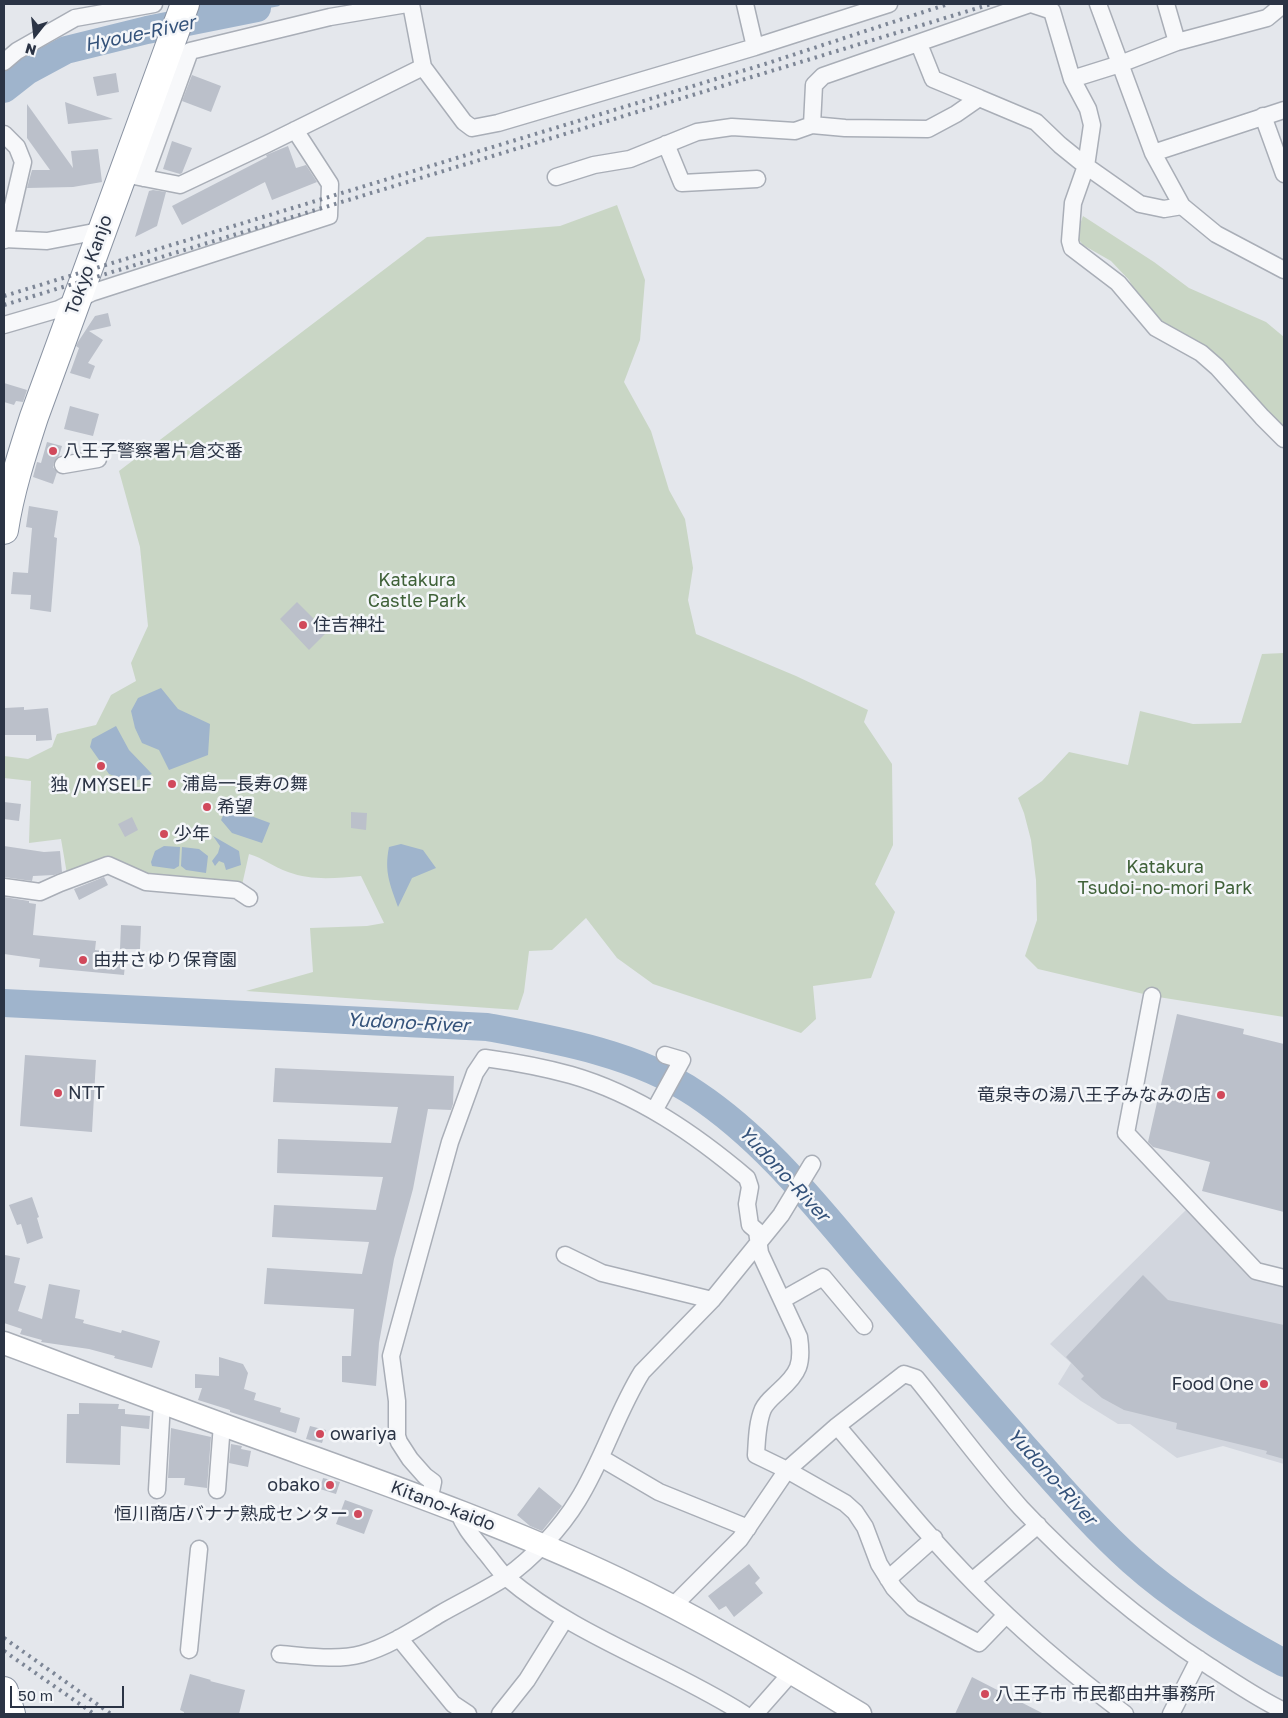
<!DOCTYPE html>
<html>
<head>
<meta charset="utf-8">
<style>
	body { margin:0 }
	#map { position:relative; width:1288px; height:1718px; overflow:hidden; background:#e4e7ec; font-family:"Golos Text",sans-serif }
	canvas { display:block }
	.frame { position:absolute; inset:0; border:5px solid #2b3445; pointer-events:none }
	.north { position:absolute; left:10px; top:10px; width:50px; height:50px; -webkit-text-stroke:4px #f4f6f9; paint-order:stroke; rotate:196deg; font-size:14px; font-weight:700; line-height:20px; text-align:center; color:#2b3445 }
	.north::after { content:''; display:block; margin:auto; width:18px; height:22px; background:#2b3445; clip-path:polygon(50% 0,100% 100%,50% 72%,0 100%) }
	.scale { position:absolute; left:10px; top:1686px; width:114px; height:22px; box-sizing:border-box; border:2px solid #2b3445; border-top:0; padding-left:6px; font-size:15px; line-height:18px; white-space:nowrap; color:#2b3445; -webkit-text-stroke:4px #f4f6f9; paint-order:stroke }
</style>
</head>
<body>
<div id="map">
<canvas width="1288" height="1718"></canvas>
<div class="frame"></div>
<div class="north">N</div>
<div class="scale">50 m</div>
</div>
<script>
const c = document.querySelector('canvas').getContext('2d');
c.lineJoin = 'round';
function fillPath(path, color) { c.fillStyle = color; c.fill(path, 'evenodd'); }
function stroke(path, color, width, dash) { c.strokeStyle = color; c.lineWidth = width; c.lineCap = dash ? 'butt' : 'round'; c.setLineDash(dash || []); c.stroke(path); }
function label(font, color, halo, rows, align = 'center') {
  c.font = font + ' "Golos Text","Noto Sans JP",sans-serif'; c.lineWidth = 5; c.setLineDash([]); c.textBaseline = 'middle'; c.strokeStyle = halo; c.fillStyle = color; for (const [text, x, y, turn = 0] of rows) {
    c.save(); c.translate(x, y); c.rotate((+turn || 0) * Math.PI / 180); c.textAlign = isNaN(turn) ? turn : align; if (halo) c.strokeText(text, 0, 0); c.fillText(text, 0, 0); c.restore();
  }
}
const built = new Path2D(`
	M1189,1207L1254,1275L1284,1282V1464L1223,1446L1177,1458L1130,1424H1118L1081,1401L1058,1384L1071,1363L1050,1344Z`);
const green = new Path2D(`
	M617,205L645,280L640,340L624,382L651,431L669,490L685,519L693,568L688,600L696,634L796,676L868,710L864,722L892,764L893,845L875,884L895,912L871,978L813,986L816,1019L801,1033L653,984L617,958L586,918L552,950L529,951L524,992L518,1010L246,991L313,972L310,928L367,926L384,923L361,876C336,878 312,881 288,872C274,867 263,858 249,854L242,885L145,877L113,861L67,874L61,839L29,843L31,781L4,778V756L28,759L52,747L57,734L96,725L111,695L136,681L131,663L148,626L140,547L119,471L427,237L560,226Z
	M1083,216L1154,262L1189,288L1266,322L1284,337V430L1202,345L1160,321L1140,300L1129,280L1111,261L1083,245L1076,236Z
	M1284,653V1017L1152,996L1038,969L1025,956L1037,920L1036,880L1031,840L1024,813L1018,798L1042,781L1069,752L1128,765L1140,711L1193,724L1241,723L1262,654Z`);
const water = new Path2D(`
	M161,688L178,709L210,724L208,755L169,770L159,750L142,743L135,728L131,711L138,698Z
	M116,726L129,750L152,774L131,783L109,774L90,747L92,739Z
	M227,807L270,823L262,843L232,833L221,820Z
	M213,836L239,851L241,865L226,870L224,863L219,861L215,866L212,861L218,853L220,846Z
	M401,844L423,850L436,868L412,878L398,907C390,884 384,872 389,847Z
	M164,846L180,847L179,866L174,869L152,866L151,862L155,851Z
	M182,847L199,849L208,856L206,873L186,870L181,866Z`);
const stream = new Path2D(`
	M257,8L278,4`);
const river = new Path2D(`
	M4,89L27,71L66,50L147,30L257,8
	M4,1003L487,1027C557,1040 637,1054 696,1094C765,1140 816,1206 869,1268C921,1328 972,1388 1024,1447C1059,1486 1093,1526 1132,1561C1178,1602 1230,1634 1284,1663`);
const building = new Path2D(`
	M116,73L119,92L97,96L93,77Z
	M192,75L221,86L211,112L182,101Z
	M65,102L113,119L68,124Z
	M27,104L73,168L71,151L98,149L102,182L73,187L27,188L32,170H50L27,138Z
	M172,141L192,148L182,173L180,174L163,169Z
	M288,146L296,168L306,165L317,182L272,200L265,182L182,225L172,206L267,157L266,155Z
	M153,190L166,192L157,226L135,237L149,191Z
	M108,313L111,326L89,331L103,340L88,363L95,366L90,379L70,373L79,348L76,346L78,342L95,316Z
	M4,383L27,390L23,402L16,401L14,405L4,402Z
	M70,406L99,414L93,436L64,429Z
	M47,442L62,446L59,456L54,462L53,467L57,472L53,484L33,477L37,462L41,463Z
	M29,506L58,511L54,537L57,538L51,612L30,609L31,595L11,594L13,572L28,573L32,528L26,527Z
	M297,602L327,632L309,650L280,619Z
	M24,707V710L48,708L52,740L36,741V735H5V708Z
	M4,802L21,804L19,821L4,819Z
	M351,812L367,813L366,830L351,828Z
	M132,817L138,830L125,837L118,824Z
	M4,846L44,852L60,851L62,872L54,875L33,876L32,881L4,877Z
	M104,877L108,885L79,900L74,889Z
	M4,897L29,901V903L36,904L33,935L96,941L95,950L126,953L124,975L39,967L40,959L4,954Z
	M121,925L141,926L140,949H120Z
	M1177,1014L1244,1029L1243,1034L1284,1044V1212L1202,1191L1210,1162L1153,1147L1148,1142Z
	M25,1055L96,1060L92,1132L20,1126Z
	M275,1068L454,1076L453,1104L451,1110L428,1109L413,1189L394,1259L379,1343L376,1386L342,1382V1356H351L354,1309L264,1304L267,1268L362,1274L369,1242L272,1237L274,1205L376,1210L383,1177L277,1173L278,1139L391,1143L398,1107L273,1102Z
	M32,1197L39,1217L37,1218L43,1238L27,1244L21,1224L17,1225L9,1205Z
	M5,1255L20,1258L14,1283L26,1286L18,1311L42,1319L49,1284L80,1290L75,1318L84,1320L83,1323L121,1333L122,1330L160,1341L152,1368L114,1358L115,1356L89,1349L41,1342L42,1340L20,1334L22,1329L4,1323V1261Z
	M1143,1275L1168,1300L1284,1325V1459L1266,1454L1267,1451L1176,1429L1177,1423L1124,1410L1102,1398L1081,1379L1084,1376L1066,1357Z
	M219,1357L243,1364L248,1373L244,1389L256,1393L254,1400L281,1408L280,1412L300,1418L296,1433L230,1412V1410L198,1400L202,1388H195V1374L219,1376Z
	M79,1403L119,1404L118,1409H125V1414L150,1416L149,1429L121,1426L120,1465L66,1463L67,1414H79Z
	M310,1426L326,1430L322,1443L306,1439Z
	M171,1428L211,1437L207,1488L184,1485L185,1478H168Z
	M231,1444L242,1446L241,1449L251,1451L248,1467L229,1463Z
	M323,1478L340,1482L336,1494L320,1489Z
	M539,1487L562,1506L542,1531L530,1526L517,1515Z
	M345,1500L373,1510L364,1534L336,1524Z
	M749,1564L760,1578L755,1583L763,1593L734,1617L726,1606L719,1610L708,1596Z
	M190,1674L211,1680L210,1681L245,1690L239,1714H184V1712L180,1710Z
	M972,1677L1044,1714H955Z`);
const street = new Path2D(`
	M411,4L423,67L464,122L472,128L498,123L755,47L889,4
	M745,4L755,47
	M1031,4L1052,11L1072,79L1088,109L1092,125L1086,166L1073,203L1070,241L1072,248L1118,283L1156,328L1201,353L1217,367L1262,417L1284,439
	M1098,4L1153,153L1182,206L1216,234L1284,270
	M1166,4L1177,42
	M919,44L933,79L979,98
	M4,62L17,51L75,18L154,4
	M1072,79L1120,64L1177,42L1267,18L1284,4
	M1263,116L1284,174
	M812,125L814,85L823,76L1030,4
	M4,134L17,147L23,162L5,240
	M666,144L682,183L757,179
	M1153,153L1284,110
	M134,176L180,185L267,144L423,67
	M556,177L594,165L630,159L697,132L732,127L795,131L812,125L845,128L928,129L956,114L979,98L1036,122L1060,145L1086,166L1140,204L1164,209L1182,206
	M144,178L190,51L330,17L407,4
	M4,239L47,241L89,233L101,232
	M4,325L59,309L91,293L329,216L330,184L295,130
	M63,465L98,459
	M4,887L40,892L60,883L108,865L146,882L237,890L249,898
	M1152,996L1126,1133L1256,1271L1284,1278
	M654,1111L682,1060L665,1055
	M565,1255L602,1273L712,1300
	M782,1300L823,1277L864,1326
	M837,1426C882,1478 925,1534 974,1583C1021,1631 1072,1674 1125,1714
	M601,1458L659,1492L748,1528
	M157,1490L162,1402
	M217,1490L222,1424
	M429,1501L433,1482L425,1476L410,1459L399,1442L397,1436V1401L391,1356L450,1142L475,1073L485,1058C514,1062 542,1067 571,1075C637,1094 695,1134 747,1178L750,1187L747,1204L750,1225L757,1231L760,1253L799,1337C803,1364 799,1373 779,1391C773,1397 767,1401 763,1409C757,1423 757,1440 756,1455L787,1470L845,1503L855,1512L865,1527L879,1564L894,1588L913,1608L979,1643L1006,1615
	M458,1511C465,1529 473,1537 485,1552C492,1560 499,1571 507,1578C577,1637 667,1665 744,1714
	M888,1579L934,1538
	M972,1581L1038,1525
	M673,1606L740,1539L787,1470L837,1426L904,1374L916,1378C951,1421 984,1467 1021,1508C1077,1568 1140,1621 1209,1666C1234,1682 1258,1699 1284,1711
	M399,1638L453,1704L468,1714
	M189,1650L199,1549
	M280,1654C307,1656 336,1661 362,1654C390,1646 415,1629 440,1614C461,1602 484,1591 506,1577C532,1559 561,1528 578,1500C603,1460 617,1412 642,1372L712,1300L781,1215L812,1164
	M500,1714L527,1680L565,1619
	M755,1714L792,1672
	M1171,1714L1199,1659`);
const secondary = new Path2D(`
	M4,1343C93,1376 183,1411 273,1443C389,1485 506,1526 618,1579C702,1619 781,1666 860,1714`);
const highway = new Path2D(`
	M4,530C10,491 22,454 34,417L185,4
	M4,1691L11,1714`);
const rail = new Path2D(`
	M4,296L765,64L948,4
	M4,305L991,4
	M4,1638L111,1714
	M4,1651L94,1714`);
const markers = [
	[53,451,5,"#d1495b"],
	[303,625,5,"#d1495b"],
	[101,766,5,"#d1495b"],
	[172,784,5,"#d1495b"],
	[207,807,5,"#d1495b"],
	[164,834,5,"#d1495b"],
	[83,960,5,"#d1495b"],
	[58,1093,5,"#d1495b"],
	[1221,1095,5,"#d1495b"],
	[1264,1384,5,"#d1495b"],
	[320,1434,5,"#d1495b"],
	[330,1485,5,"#d1495b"],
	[358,1514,5,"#d1495b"],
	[985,1694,5,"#d1495b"]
];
const streetNames = [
	["Tokyo Kanjo",89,265,-70],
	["Kitano-kaido",443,1506,21]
];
const poiNames = [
	["八王子警察署片倉交番",63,451],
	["住吉神社",313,625],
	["浦島一長寿の舞",182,784],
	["独 /MYSELF",101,785,"center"],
	["希望",217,807],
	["少年",174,834],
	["由井さゆり保育園",93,960],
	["NTT",68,1093],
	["竜泉寺の湯八王子みなみの店",1211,1095,"right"],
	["Food One",1254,1384,"right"],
	["owariya",330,1434],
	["obako",320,1485,"right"],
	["恒川商店バナナ熟成センター",348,1514,"right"],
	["八王子市 市民都由井事務所",995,1694]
];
const parkNames = [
	["Katakura",417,580],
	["Castle Park",417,601],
	["Katakura",1165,867],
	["Tsudoi-no-mori Park",1165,888]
];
const waterNames = [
	["Hyoue-River",140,34,-12],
	["Yudono-River",408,1023,3],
	["Yudono-River",784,1174,47],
	["Yudono-River",1052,1477,48]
];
fillPath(built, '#d2d6de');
fillPath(green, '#c9d6c5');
fillPath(water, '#9fb4cc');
stroke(stream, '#9fb4cc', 4.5);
stroke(river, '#9fb4cc', 28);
fillPath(building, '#bbc0ca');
stroke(street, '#a9aeb7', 19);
stroke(secondary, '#a9aeb7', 25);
stroke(highway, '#8b94a3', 30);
stroke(street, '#f7f8fa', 16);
stroke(secondary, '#fff', 22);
stroke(highway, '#fff', 28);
stroke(rail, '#7d8696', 4, [2.5, 5]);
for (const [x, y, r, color] of markers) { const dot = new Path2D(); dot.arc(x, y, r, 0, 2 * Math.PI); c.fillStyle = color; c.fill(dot); stroke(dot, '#f4f6f9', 2); }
label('18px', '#2b3445', '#f4f6f9', streetNames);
label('18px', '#2b3445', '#f4f6f9', poiNames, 'left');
label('18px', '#3f6138', '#f4f6f9', parkNames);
label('italic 19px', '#34527a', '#f4f6f9', waterNames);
</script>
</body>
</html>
